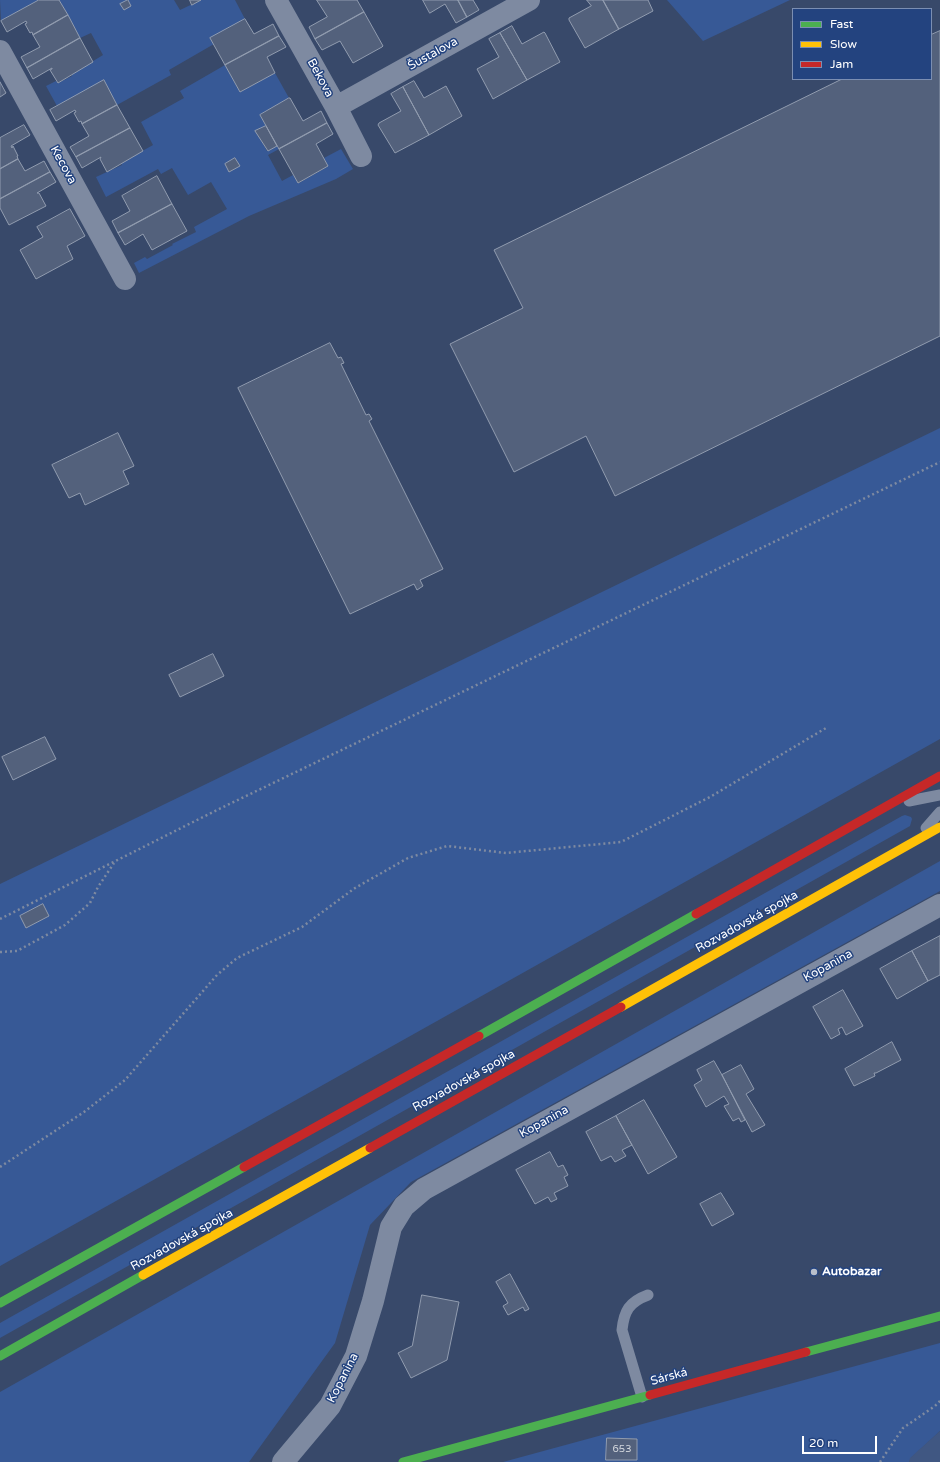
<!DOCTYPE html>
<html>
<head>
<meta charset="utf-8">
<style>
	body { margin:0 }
	#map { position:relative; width:940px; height:1462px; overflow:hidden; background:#38496a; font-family:"Varela Round",sans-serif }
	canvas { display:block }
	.legend { position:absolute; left:792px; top:8px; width:140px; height:72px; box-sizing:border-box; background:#23437f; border:1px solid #7b8eb2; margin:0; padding:5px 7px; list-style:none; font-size:12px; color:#fff }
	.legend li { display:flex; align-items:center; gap:8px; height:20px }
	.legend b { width:20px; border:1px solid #7b8eb2 }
	.scale { position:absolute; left:802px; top:1436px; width:75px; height:18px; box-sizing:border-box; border:2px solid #fff; border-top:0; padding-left:5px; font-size:12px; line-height:14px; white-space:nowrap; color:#fff; -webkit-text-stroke:3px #23437f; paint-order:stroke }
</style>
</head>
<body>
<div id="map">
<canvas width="940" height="1462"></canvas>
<ul class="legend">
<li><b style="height:5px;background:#4caf50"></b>Fast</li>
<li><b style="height:5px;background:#ffc107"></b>Slow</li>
<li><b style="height:5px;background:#c62828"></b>Jam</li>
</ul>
<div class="scale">20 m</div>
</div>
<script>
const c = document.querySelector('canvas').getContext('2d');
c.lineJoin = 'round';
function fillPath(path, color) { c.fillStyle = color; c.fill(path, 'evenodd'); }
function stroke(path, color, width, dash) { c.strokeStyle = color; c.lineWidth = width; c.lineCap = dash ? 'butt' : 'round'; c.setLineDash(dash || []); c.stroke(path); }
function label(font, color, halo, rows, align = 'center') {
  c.font = font + ' "Varela Round",sans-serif'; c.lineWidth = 3; c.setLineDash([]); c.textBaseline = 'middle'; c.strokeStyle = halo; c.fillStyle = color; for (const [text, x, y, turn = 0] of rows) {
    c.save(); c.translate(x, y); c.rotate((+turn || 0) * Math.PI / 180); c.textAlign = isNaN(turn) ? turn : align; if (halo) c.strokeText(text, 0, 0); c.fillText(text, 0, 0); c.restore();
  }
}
const green = new Path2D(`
	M0,0H39L1,21Z
	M59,0H174L180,10L201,0H235L245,19L211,38L214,44L169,70L171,75L117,105L104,81L57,106L46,86L56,81L58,83L72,76V74L103,55L91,33L80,38Z
	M667,0H790L703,41Z
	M225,65L240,92L275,73L289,98L261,114L260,115L266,126L256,131L267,151L277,146L279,149L268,155L282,181L293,175L298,183H299L327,167L328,166L324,158L341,149L353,169L336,179L249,216L139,273L134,263L145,257L147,259L173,245L172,244L196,232L194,227L227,209L211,182L188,195L172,168L161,174L158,169L106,197L96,177L122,165L121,163L153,145L141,122L184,98L180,91Z
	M940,428V739L0,1266V884ZM43,904L49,916L26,928L20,916Z
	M905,815L911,817L912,819L910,826L0,1338V1323L902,816Z
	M940,861V891L411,1182L370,1225L335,1343L249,1462H0V1392Z
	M940,1343V1431L911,1458L909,1462H503ZM607,1438L637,1439V1460L606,1459Z`);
const water = new Path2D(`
	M940,1431V1462H909L910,1458Z`);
const building = new Path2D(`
	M39,0H59L68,15L33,35L32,32L30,33L25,24L27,23L26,21L7,32L1,21Z
	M128,0L131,6L124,10L120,4Z
	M190,0H201L192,5Z
	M317,0H357L364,12L315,39L309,27L327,17Z
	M423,0H458L467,17L456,23L445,4L430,13Z
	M458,0H473L479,10L467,17Z
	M587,0H603L619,29L585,48L569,20V18L591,6Z
	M603,0H648L653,11L619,29Z
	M364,12L383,46L382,47L353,63L340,41L322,50L315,39Z
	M68,15L80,38L27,68L21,57L40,47L33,35Z
	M245,19L254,34L273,24L279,36L225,65L210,38Z
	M512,26L522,44L544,32L545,33L560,62L527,80L500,33Z
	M940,31V336L615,496L586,436L514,472L450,344L523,308L494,250L842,79H931V35Z
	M500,33L527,80L493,99L477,69L499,57L489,39Z
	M279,36L286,47L267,57L275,73L240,92L225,65Z
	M80,38L93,62L58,83L50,70L52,69V68L33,79L27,68Z
	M104,80L117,105L82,124L81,121L79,122L74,113L76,112L75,110L56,121L50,110Z
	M414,81L424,98L446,86L462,116L429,135L403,87Z
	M0,82L6,93L0,97Z
	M403,87L429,135L395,153L378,125L379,123L401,111L391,94Z
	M289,98H290L303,121L321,111L327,123L279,149L260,115Z
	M117,105L130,128L76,157L70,147L89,136L82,124Z
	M327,123L333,134L316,144L328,166L298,183L279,149Z
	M24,125L30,135L11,146L12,148L13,146L18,156H17L18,159L0,169V138Z
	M266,126L277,146L268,151L255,131Z
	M130,128L143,151L107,172L100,159L101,157L82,168L76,157Z
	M235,158L240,166L229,172L225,164Z
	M18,159L25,171L44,161L50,172L0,199V169Z
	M50,172L56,182L37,193H39L46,206L9,225L0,208V199Z
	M157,176L172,204L118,233L112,221L130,211L122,196Z
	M172,204L187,231L152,250L143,234L125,245L118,233Z
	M70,209L85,236L67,246L73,259L36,279L20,250L43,237L37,227Z
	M330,343L338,358L341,357L344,363L341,364L366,415L369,414L372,419L369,421L443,569L420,580L423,586L417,590L414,584L350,614L238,388Z
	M118,433L134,466L123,471L129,484L85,505L80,493L69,498L52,465Z
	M213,654L224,676L180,697L169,675Z
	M45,737L56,759L13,780L2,757Z
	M43,904L49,916L26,928L20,916Z
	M940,936V975L928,981L912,951Z
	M912,951L928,981L897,999L880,969Z
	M843,990L863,1026L846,1035L842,1027L838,1029L840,1034L831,1039L813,1007Z
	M892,1042L901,1060L876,1073H874L875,1076L854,1086L845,1069Z
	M714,1061L722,1075L745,1120L741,1122L739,1118L733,1121L724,1106L729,1104L724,1096L706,1107L694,1085L702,1080L697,1070Z
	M741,1065L754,1089L746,1094L765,1125L752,1132L722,1075Z
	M644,1100L677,1157L648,1174L616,1116Z
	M616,1116L632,1145L622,1150L626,1156L615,1162L611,1156L601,1161L586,1132Z
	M550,1152L558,1167L563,1165L568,1175L564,1177L568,1186L554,1193L557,1199L551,1202L548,1197L535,1204L516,1170Z
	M721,1193L734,1214L712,1226L700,1204Z
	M510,1274L529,1309L525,1311L523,1307L508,1315L503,1306L508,1303L496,1282Z
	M422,1295L459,1302L447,1360L411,1378L398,1353L412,1346Z
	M607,1438L637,1439V1460H606Z`);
const path = new Path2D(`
	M0,919L217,810L940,462
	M0,952L17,951L65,925L90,903L98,887L114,863
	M0,1167L84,1112L125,1080L217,975L237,958L302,927L355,888L408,858L447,846L506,853L621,842L710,797L826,728
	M880,1462L903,1428L935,1406L940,1401`);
const lane = new Path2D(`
	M909,801L940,795
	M926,828L940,812
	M642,1397L622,1330C624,1311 629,1302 648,1295`);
const street = new Path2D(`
	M276,0L336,107L361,156
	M0,51L125,279
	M336,107L529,0
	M283,1462L330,1406L356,1356L373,1301L391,1227L404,1206L424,1189L940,905`);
const fast = new Path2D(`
	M479,1036L696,914
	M0,1303L244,1167
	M806,1352L940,1316
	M0,1356L143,1275
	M403,1462L650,1395`);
const slow = new Path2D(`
	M621,1007L940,827
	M143,1275L370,1148`);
const jam = new Path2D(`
	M696,914L940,776
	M370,1148L621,1007
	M244,1167L479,1036
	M650,1395L806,1352`);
const markers = [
	[814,1272,4,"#b9bfcb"]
];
const numberNames = [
	["653",622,1449]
];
const streetNames = [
	["Šustalova",433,54,-29],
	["Bekova",320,78,61],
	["Kecova",63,165,61],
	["Rozvadovská spojka",747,922,-29],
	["Kopanina",828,966,-29],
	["Rozvadovská spojka",464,1081,-29],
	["Kopanina",544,1122,-29],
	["Rozvadovská spojka",182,1240,-29],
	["Sárská",669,1377,-15],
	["Kopanina",343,1378,-63]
];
const poiNames = [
	["Autobazar",822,1272]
];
fillPath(green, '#375996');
fillPath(water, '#405782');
fillPath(building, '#53617c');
stroke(building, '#919caf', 1);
stroke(path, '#7e8aa1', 2.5, [2, 3]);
stroke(lane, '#7e8aa1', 11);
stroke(street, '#7e8aa1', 22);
stroke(fast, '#4caf50', 9);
stroke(slow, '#ffc107', 9);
stroke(jam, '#c62828', 9);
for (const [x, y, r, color] of markers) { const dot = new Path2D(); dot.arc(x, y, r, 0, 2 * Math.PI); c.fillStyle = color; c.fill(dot); stroke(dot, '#23437f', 1.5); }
label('10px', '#d4d8de', null, numberNames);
label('12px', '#fff', '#23437f', streetNames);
label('bold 12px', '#fff', '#23437f', poiNames, 'left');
</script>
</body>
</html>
